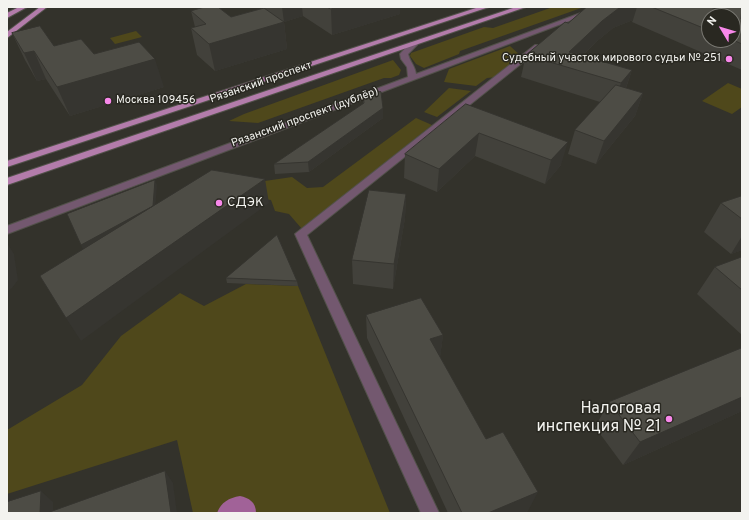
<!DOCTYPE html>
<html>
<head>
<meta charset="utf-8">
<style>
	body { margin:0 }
	#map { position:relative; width:749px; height:520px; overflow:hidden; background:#33322b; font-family:Overpass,sans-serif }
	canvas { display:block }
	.frame { position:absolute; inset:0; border:8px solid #f3f3ef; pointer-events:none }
	.north { position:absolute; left:701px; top:8px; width:40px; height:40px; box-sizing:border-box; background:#292821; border:1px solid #7a7973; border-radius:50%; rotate:308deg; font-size:11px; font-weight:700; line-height:16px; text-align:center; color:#f3f3ef }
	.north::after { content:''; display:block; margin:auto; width:14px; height:18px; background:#f888ea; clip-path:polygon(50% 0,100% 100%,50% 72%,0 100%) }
</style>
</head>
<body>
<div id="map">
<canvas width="749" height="520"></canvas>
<div class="frame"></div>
<div class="north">N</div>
</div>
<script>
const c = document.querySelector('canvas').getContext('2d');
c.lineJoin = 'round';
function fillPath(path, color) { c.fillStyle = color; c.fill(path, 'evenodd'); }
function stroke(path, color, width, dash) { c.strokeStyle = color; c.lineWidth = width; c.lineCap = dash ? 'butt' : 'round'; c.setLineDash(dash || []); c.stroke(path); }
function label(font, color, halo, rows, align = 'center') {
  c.font = font + ' Overpass,sans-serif'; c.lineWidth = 3; c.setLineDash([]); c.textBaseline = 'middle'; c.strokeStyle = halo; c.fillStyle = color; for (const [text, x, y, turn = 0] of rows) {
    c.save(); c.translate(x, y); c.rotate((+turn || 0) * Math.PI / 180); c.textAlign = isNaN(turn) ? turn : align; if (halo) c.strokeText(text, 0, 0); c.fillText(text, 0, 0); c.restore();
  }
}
const green = new Path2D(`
	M553,7H584L460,51L459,54L424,68L416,64L410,56L411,53L484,27L493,28Z
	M136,31L142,37L115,44L110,38Z
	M510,46L521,56L497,77L487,78L476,86L444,82L449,69Z
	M393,60L401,70L399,75L391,78H384L258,123L229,121L244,114Z
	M728,83L742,89V107L732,114L702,101Z
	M449,88L471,91L437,117L424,112Z
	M416,118L432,125L302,229L289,214L275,211L271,200L242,195L258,182L292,177L307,188L323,187Z
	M246,284L298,286L390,513H193L177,440L7,494V430L82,385L121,336L180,293L204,306Z`);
const water = new Path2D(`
	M240,496C249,498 256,502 256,513H217C221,502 229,498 240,496Z`);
const minor = new Path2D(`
	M597,7H606L7,234V226L408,77L407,67L401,59L400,54L411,42H417L418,44L408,54C410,62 415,66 416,74Z
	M535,45H541L542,47L307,235L439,513H421L295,234Z`);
const major = new Path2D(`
	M19,7H27L7,18V13Z
	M40,7H47L7,38V32Z
	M479,7H489L7,167V161Z
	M516,7H526L7,185V178Z`);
const wall = new Path2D(`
	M262,7H400V14L332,35L303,16L284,22L287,49L215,71L197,55L191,28L195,27L191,11L231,17L264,8Z
	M587,7H742V70L632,22L633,20L613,28L596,42L582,56L632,70L626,88L643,93L635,116L596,164L568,154L575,130L600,102L521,77L526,55L568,23ZM709,16L733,40H709Z
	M12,33L54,46L94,54L164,87L70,116L46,79L37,81L25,60Z
	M363,93L383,108V118L309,172L275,174L274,164L363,104Z
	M466,104L561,165L545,184L475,156L437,192L404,178L405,154Z
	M406,194L405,218L393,289L353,284L352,260Z
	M742,196V250L731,254L704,232L721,203Z
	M742,257V335L697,294L715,267Z
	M226,278L297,281L298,286L227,283Z
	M366,315L443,335L440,357L486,439L528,511L523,513H448L367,338Z
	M742,348V411L623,465L595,427L609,402Z`);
const shadedWall = new Path2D(`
	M282,7H302L303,16L284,22Z
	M338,7H400V14L332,35L331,9Z
	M622,7H637L633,20L613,28L596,42L569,68V52L602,21L619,8Z
	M284,22L287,49L215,71L209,44Z
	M34,51L46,79L37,81L24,53Z
	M155,59L164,87L70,116L57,87Z
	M632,70L624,93L613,106L621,83Z
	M643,93L635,116L596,164L604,141Z
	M383,108V118L309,172L308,162Z
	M479,133L475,156L437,192L439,169Z
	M568,142L561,165L545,184L551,160Z
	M265,179L269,203L81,341L66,318Z
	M155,180L157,185L155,212L83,250L81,245Z
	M406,194L405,218L393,289L394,264Z
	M742,236V250L731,254Z
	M7,243L14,254L18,280L12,288L7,292Z
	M443,335L440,358L430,339Z
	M742,397V411L623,465L640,442Z
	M165,471L173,483L177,513H171Z
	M41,491L53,502V513H40Z
	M538,492L528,511L523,513H488Z`);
const building = new Path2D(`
	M205,7H218L231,17L264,8L284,22L209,44L191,28L206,24L191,11Z
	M327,7H338L331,9Z
	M587,7H622L619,8L602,21L569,52L632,70L621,83L526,55L565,22L568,23Z
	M652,7H710L719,10L718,7H742L741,19H742V44L733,40V16H709V30Z
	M40,26L54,46L81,39L94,54L139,42L155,59L57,87L34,51L24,53L12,33Z
	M616,85L643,93L604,141L575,130Z
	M381,92L383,108L308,162L274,164L364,103L363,93Z
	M466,104L568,142L551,160L479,133L439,169L405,154Z
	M212,170L265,179L66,318L40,276Z
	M155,180L153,206L81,245L67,214Z
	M369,190L406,194L394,264L352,260Z
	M742,196V219L721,203Z
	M277,235L297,281L226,278Z
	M742,257V290L715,267Z
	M421,298L443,335L430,339L486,439L503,432L538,492L488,513H462L366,315Z
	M742,348V397L640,442L609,402Z
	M165,471L171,513H47Z
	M41,491L40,513H7V502Z`);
const markers = [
	[729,59,4,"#f888ea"],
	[108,101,4,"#f888ea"],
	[219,203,4,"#f888ea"],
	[669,419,4,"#f888ea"]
];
const farPoinames = [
	["Судебный участок мирового судьи № 251",721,59],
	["Москва 109456",116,101,"left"]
];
const farStreetnames = [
	["Рязанский проспект",261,83,-19],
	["Рязанский проспект (дублёр)",305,118,-20]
];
const poiNames = [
	["СДЭК",227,203]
];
const nearPoinames = [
	["Налоговая",661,410],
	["инспекция № 21",661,428]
];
fillPath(green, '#4f481b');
fillPath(water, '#a16298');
stroke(minor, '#52514a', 2);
stroke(major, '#52514a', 2);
fillPath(minor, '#73586f');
fillPath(major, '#b37cab');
fillPath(wall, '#42413b');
fillPath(shadedWall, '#363530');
fillPath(building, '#4d4c45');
stroke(building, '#363530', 1);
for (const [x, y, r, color] of markers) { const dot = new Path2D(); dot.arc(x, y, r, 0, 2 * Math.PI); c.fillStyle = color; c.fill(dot); stroke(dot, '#292821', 1.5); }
label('11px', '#f3f3ef', '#292821', farPoinames, 'right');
label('11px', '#f3f3ef', '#292821', farStreetnames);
label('13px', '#f3f3ef', '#292821', poiNames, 'left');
label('16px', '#f3f3ef', '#292821', nearPoinames, 'right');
</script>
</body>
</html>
